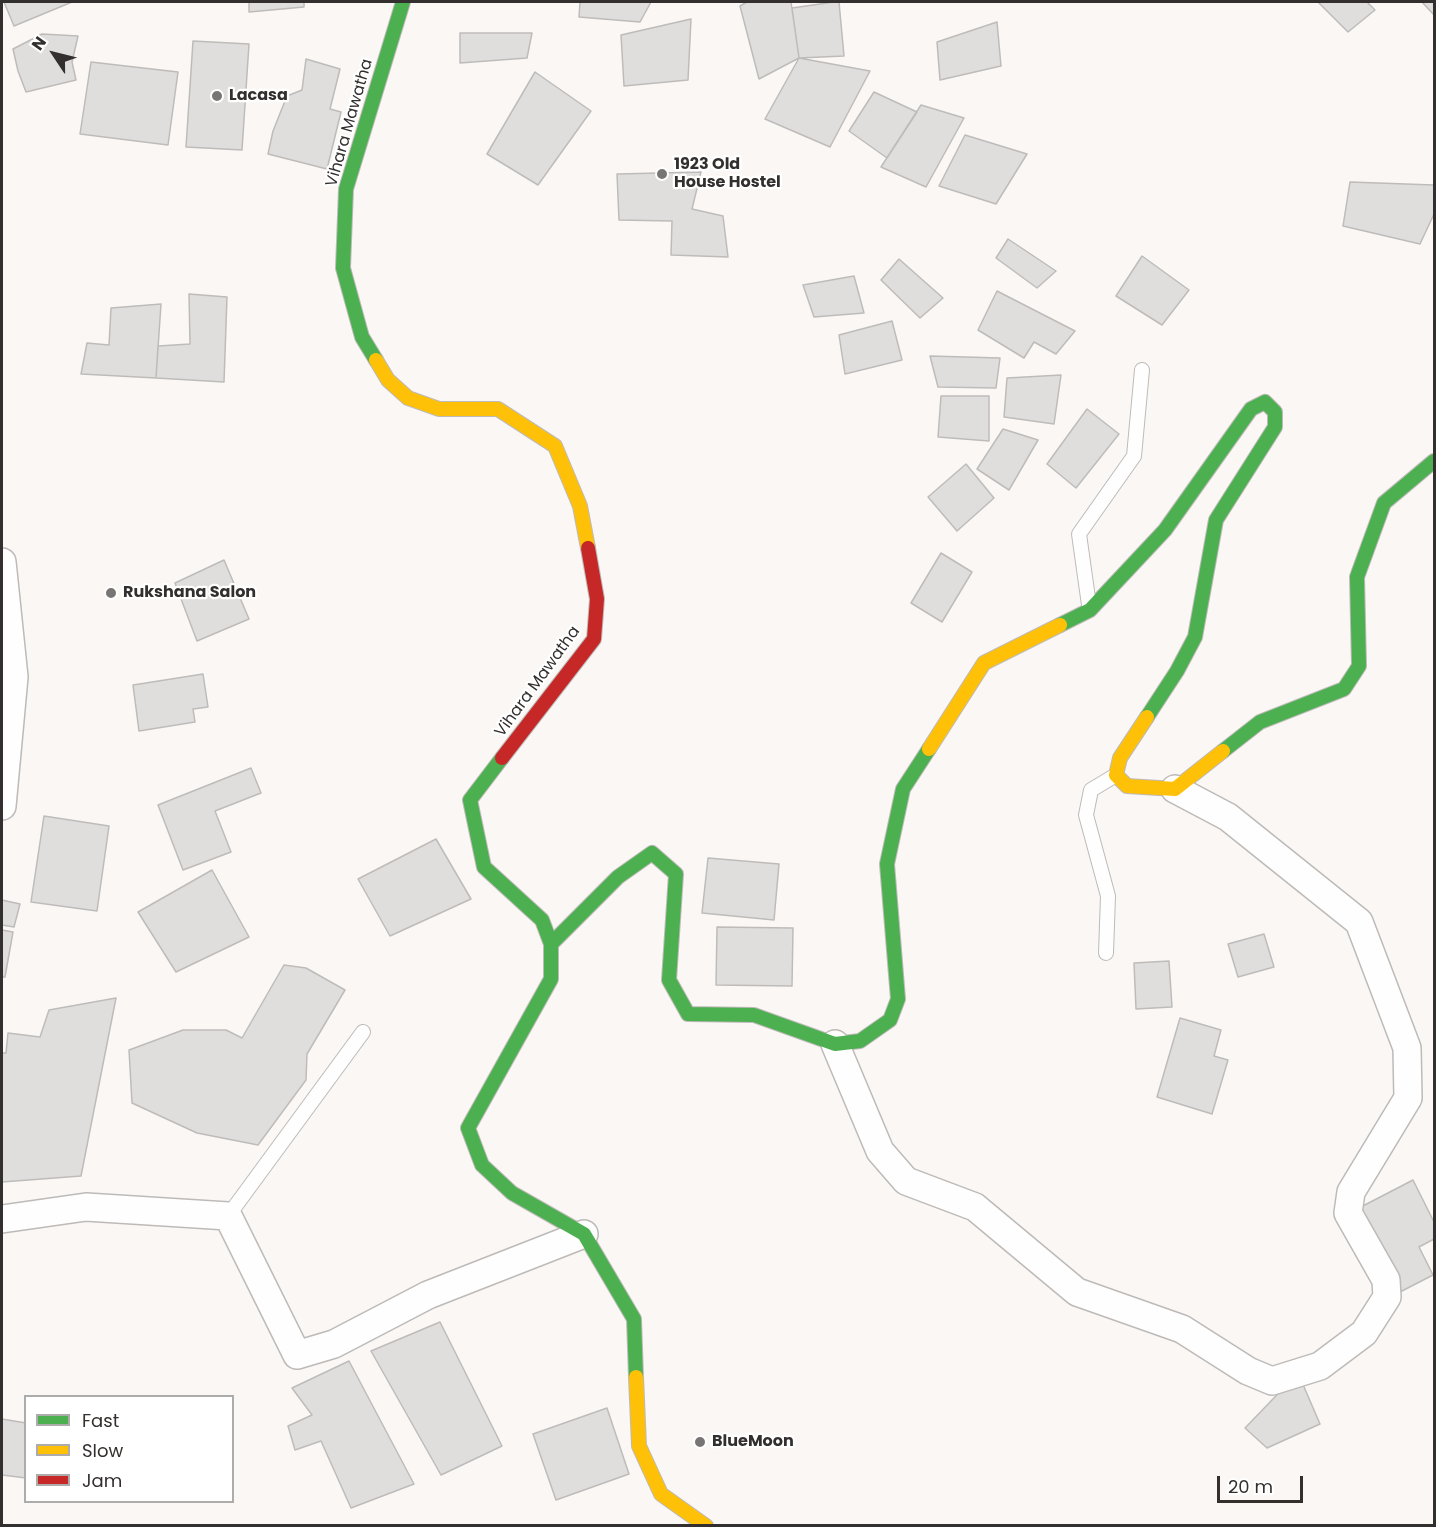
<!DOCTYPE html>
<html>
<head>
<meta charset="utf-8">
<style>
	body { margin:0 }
	#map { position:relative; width:1436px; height:1527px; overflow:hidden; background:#fbf7f5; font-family:Poppins,sans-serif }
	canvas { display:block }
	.frame { position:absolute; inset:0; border:3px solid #322f2e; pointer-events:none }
	.legend { position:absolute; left:24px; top:1395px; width:210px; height:108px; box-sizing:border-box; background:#fff; border:2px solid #adacab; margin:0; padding:8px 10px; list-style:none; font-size:18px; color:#322f2e }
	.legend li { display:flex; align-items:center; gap:12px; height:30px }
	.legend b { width:30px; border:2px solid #adacab }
	.north { position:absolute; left:24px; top:24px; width:60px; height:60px; -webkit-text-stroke:4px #fff; paint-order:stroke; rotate:305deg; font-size:16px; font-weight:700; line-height:24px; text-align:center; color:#322f2e }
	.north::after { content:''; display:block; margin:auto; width:21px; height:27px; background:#322f2e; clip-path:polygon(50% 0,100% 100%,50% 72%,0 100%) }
	.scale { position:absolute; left:1217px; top:1476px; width:86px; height:27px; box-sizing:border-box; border:3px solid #322f2e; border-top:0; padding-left:8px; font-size:18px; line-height:21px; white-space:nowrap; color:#322f2e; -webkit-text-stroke:4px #fff; paint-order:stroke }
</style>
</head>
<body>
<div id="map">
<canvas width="1436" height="1527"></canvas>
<div class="frame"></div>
<ul class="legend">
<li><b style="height:8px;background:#4caf50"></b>Fast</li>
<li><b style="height:8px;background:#ffc107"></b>Slow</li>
<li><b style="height:8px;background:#c62828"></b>Jam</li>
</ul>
<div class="north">N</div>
<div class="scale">20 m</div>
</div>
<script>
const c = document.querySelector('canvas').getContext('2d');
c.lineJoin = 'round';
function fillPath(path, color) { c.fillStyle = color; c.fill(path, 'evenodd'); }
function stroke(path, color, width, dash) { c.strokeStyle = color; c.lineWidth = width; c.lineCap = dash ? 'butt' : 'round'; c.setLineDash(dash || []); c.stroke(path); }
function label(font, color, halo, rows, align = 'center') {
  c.font = font + ' Poppins,sans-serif'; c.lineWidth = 4.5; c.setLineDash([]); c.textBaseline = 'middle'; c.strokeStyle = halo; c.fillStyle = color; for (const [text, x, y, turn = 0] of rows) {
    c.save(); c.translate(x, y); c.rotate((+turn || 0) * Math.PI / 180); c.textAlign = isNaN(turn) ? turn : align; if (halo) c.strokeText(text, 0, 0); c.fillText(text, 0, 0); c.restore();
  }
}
const building = new Path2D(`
	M4,2H72L14,26Z
	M249,2H304V7L249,12Z
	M580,2H651L640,22L579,17Z
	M747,2H791L799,58L759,79L740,6Z
	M834,2H839L844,56L799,58L792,8Z
	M1318,2H1367L1375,10L1348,32Z
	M1422,2H1434V15Z
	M691,19L688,80L624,86L621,35Z
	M997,22L1001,66L940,80L937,42Z
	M460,33H532L527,58L460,63Z
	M42,34L78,36L72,62L76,80L26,92L18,71L13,49Z
	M193,41L249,44L242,150L186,147Z
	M799,58L870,71L830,147L765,119Z
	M306,59L340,69L330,109L341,112L327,169L268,154L273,131L287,96L302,90Z
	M91,62L178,72L168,145L80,134Z
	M535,72L591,111L538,185L487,154Z
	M874,92L917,112L887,158L849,131Z
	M921,105L964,118L926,187L881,167Z
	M965,135L1027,154L996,204L939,186Z
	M701,172L692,209L723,216L728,257L671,255L672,221L619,220L617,174Z
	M1350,182L1434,185V214L1420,244L1343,226Z
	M1008,239L1056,271L1037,288L996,258Z
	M1142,256L1189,290L1162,325L1116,296Z
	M899,259L943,298L920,318L881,280Z
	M854,276L864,313L814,317L803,285Z
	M997,291L1075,331L1056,354L1034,342L1024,358L978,330Z
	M189,294L227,297L224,382L156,378L158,346L190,344Z
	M161,304L156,378L81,374L87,343L109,345L111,308Z
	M892,321L902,360L845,374L839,335Z
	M930,356L1000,358L996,388L938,387Z
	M1061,375L1054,424L1004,417L1007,378Z
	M941,396H989V441L938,437Z
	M1087,409L1119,434L1076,488L1047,464Z
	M1003,429L1038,440L1009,490L977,469Z
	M966,464L994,498L957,531L928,497Z
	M941,553L972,572L942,622L911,603Z
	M224,560L249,619L197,641L175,583Z
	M203,674L208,707L193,709L195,722L139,731L133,685Z
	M251,768L261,793L215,811L231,852L183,870L158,805Z
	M44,816L109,826L97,911L31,902Z
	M436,839L471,899L390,936L358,879Z
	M708,858L779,864L774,920L702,913Z
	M212,870L249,937L176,972L138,912Z
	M2,900L20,904L14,927L2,925Z
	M717,927L793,928L792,986L716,985Z
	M2,930L13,932L5,977H2Z
	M1264,934L1274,967L1238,977L1228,944Z
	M1169,961L1172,1007L1136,1009L1134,963Z
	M284,965L306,968L345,990L307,1054L306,1080L258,1145L197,1133L132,1103L129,1050L183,1030H226L242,1038Z
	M116,998L81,1176L2,1182V1053H6L8,1033L40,1037L49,1010Z
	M1180,1018L1221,1030L1214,1056L1228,1060L1212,1114L1157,1097Z
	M1413,1180L1434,1222V1239L1419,1247L1433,1275L1400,1292L1357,1209Z
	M440,1322L502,1446L441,1475L371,1351Z
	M349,1361L414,1484L351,1508L321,1441L295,1450L288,1426L312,1415L292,1388Z
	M1298,1373L1320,1424L1267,1448L1245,1428Z
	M607,1408L629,1474L556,1500L533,1434Z
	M2,1419L26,1423V1478L2,1475Z`);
const lane = new Path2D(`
	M1089,605L1079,534L1134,456L1142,370
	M1106,953L1108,896L1086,815L1091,790L1116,775
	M228,1216L363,1032`);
const street = new Path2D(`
	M2,562L14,677L2,806
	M835,1044L880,1151L906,1181L975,1207L1077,1292L1182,1329L1248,1371L1272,1381L1320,1366L1364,1333L1387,1297L1386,1280L1348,1213L1351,1192L1408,1098L1407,1048L1359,922L1228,817L1175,789
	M2,1219L86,1207L228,1216L297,1355L334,1344L428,1295L584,1234`);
const fast = new Path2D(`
	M376,360L362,337L343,268L346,189L403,2
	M1060,625L1090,610L1165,530L1251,409L1265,402L1275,412V427L1216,520L1195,637L1177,671L1147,717
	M1223,751L1260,722L1344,689L1359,666L1357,577L1384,503L1434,461
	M502,758L470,800L484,867L542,920L551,944V979L468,1128L482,1165L512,1193L584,1234L634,1319L636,1377
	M551,944L618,877L652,853L676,874L669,980L688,1014L754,1015L835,1044L860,1041L890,1020L898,999L887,864L903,789L929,749`);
const slow = new Path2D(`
	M376,360L388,380L408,398L439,409H498L555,446L580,506L588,548
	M1147,717L1120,758L1116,775L1127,786L1175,789L1223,751
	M929,749L984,663L1060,625
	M636,1377L639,1446L661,1494L706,1526`);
const jam = new Path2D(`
	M502,758L594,639L597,599L588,548`);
const markers = [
	[217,96,6,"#787574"],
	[662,174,6,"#787574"],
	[111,593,6,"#787574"],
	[700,1442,6,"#787574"]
];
const poiNames = [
	["Lacasa",229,96],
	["1923 Old",674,165],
	["House Hostel",674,183],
	["Rukshana Salon",123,593],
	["BlueMoon",712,1442]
];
const streetNames = [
	["Vihara Mawatha",350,123,-74],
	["Vihara Mawatha",538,682,-54]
];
fillPath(building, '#e0dedc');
stroke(building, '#bebcba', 1.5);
stroke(lane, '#bdbab8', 16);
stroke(street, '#bdbab8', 30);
stroke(fast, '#bdbab8', 16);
stroke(slow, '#bdbab8', 16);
stroke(jam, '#bdbab8', 16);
stroke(lane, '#fefefe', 14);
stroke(street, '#fefefe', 27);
stroke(fast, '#4caf50', 14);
stroke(slow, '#ffc107', 14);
stroke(jam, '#c62828', 14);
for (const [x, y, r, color] of markers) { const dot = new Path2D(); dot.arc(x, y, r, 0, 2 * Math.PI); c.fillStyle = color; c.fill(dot); stroke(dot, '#fff', 2); }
label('bold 16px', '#322f2e', '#fff', poiNames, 'left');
label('16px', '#322f2e', '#fff', streetNames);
</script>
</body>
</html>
